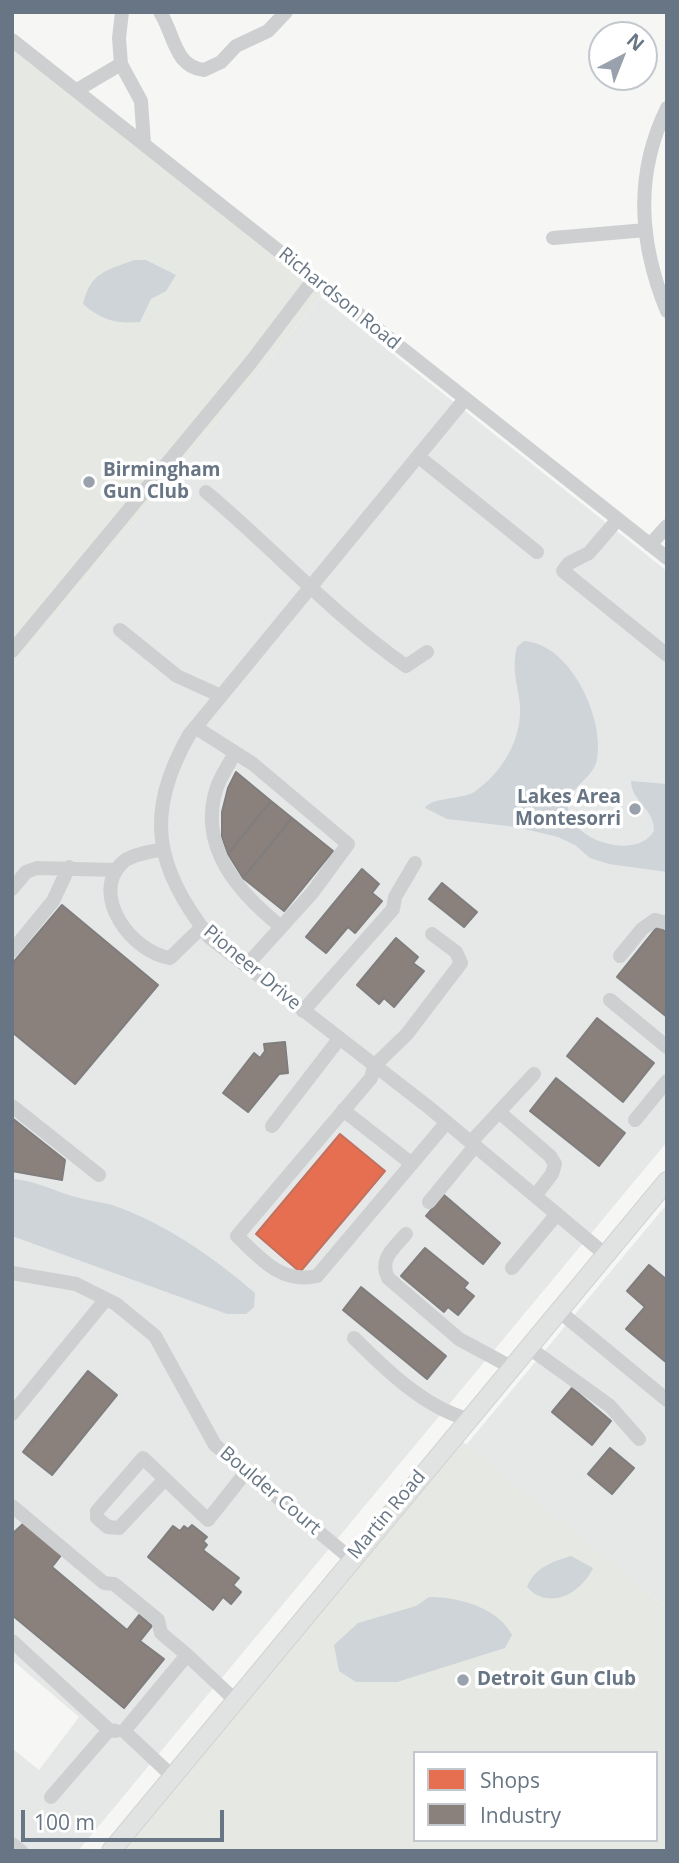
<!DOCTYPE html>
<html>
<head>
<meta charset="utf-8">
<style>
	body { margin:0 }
	#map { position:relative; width:679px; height:1863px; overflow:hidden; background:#f6f6f5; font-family:"Open Sans",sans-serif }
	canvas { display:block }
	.frame { position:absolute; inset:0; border:14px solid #677584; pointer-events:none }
	.legend { position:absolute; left:413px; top:1751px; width:245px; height:91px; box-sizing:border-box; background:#fff; border:2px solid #c2c8ce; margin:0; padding:9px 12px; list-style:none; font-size:21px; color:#677584 }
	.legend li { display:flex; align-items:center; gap:14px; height:35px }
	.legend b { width:35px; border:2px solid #c2c8ce }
	.north { position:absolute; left:588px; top:21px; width:70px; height:70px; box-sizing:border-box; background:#fff; border:2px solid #c2c8ce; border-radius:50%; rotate:42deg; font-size:19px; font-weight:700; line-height:28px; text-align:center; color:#677584 }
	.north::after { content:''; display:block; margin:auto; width:24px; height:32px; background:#99a2ac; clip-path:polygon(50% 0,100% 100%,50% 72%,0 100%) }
	.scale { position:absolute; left:21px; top:1810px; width:203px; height:32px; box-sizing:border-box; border:4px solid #677584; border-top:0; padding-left:9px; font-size:21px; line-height:24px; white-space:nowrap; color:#677584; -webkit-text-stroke:5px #fff; paint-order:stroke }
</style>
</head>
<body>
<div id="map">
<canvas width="679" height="1863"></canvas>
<div class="frame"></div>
<ul class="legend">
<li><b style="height:19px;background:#e76f51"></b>Shops</li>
<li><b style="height:19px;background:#8a817c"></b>Industry</li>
</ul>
<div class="north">N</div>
<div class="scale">100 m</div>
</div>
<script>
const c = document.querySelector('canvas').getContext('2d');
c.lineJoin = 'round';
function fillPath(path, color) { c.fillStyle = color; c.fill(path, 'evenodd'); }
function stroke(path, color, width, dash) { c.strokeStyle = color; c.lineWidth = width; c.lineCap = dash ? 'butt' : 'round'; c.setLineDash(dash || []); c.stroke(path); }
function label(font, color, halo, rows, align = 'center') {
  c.font = font + ' "Open Sans",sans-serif'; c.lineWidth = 7; c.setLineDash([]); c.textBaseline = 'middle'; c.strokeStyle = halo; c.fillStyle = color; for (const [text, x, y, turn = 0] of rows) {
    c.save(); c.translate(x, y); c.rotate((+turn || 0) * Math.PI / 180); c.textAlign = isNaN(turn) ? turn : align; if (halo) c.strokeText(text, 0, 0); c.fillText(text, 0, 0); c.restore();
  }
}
const built = new Path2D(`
	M321,297L667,571V1142L78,1851H12V1748L39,1770L79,1717L12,1660V667Z
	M667,1204V1608L466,1445Z`);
const green = new Path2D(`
	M12,43L325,292L12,667Z
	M457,1437L667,1608V1851H120ZM415,1753H656V1840H415Z`);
const water = new Path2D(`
	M134,260H146L176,275L166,291L151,299L140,322C116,324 101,320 83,304C91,272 105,271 134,260Z
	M524,641C570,643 605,719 597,759C594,779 566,788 568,808C571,841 636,861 654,831C655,809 631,801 631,781L667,784V872L609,864L590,858L575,845L558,837L516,827L447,819L425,808C431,797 461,800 474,792C502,773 522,740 520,705C518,685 511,668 517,647Z
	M12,1179C33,1180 50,1189 69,1195C83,1200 98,1201 112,1205C165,1223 213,1257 255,1293L254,1307L246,1314H227L12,1236Z
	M571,1556L593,1568C581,1594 548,1611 527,1587C535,1567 552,1562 571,1556Z
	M429,1597C459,1597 497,1607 512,1635L505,1648L397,1682H356L339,1671L334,1645L358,1623L416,1606Z`);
const shops = new Path2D(`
	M340,1134L385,1171L300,1272L256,1234Z`);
const industry = new Path2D(`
	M236,772L271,801L228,854L222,837V812L228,788Z
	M271,801L292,818L243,878L228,854Z
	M292,818L333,851L284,911L243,878Z
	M362,869L379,884L372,893L382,901L355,933L348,927L326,953L306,937Z
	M442,883L477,912L464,927L429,899Z
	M62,905L158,985L75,1084L12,1032V964Z
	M658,926L667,933V1017L617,977Z
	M396,938L418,957L413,963L424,971L394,1007L384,998L379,1004L357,985Z
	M597,1018L654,1063L623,1102L567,1056Z
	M285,1042L288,1073L279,1074L248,1112L223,1093L254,1053L260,1058L265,1051L264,1044Z
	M556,1078L625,1133L599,1166L530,1111Z
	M12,1118L65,1160L62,1180L12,1171Z
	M444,1195L500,1243L483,1264L426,1216Z
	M425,1248L468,1283L464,1288L474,1296L458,1315L448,1307L444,1312L401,1276Z
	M649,1265L667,1280V1363L626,1329L645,1307L627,1291Z
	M361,1287L446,1356L427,1379L343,1310Z
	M88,1371L117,1395L52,1475L23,1452Z
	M572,1388L611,1421L592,1445L552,1412Z
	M610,1448L634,1468L612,1494L588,1474Z
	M24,1523L62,1554L52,1567L127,1630L139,1615L152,1626L140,1641L164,1659L124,1708L12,1615V1534Z
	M192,1525L207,1537L203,1541L207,1545L203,1550L239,1578L233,1585L241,1592L231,1604L223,1597L213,1610L148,1557L173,1526L180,1531L184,1526L188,1529Z`);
const minor = new Path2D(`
	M160,12C174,33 174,67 204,70L221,62L236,46L268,31L286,12
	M12,40L667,558
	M121,64L141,101L144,144
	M77,90L121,64L119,38L122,12
	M667,108C634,175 639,243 667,311
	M553,238L646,230
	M465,399L189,735C144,815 155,866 209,937L431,1109L606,1255
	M419,457L537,552
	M206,492C274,549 333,615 406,666L427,652
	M618,519L589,553L569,563L563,571L667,655
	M650,545L667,526
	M120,630L177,676L221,696
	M12,651L251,362L314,279
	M195,727L253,764L348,844L312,893L246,966
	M235,753C229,764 221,776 217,787C197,846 238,892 280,926
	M163,849C151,852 131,854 122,863C89,896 133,953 170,958L202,927
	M12,889L26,872L37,868L116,870
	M432,934L456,952L461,963L407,1034L374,1066L371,1078L237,1236C261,1259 281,1284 317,1276L447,1122
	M12,951L53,901L69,867
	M620,956L642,929L655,920L667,923
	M610,1000L667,1047
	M303,1011L393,909L395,897L415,863
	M12,1106L99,1175
	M343,1110L412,1164
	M499,1112L550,1156L555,1164L552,1174L535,1196
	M635,1120L667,1081
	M272,1126L339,1039
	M471,1142L534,1074
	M429,1202L475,1146
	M406,1234C393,1249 379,1259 388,1278L459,1339L511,1367
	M512,1268L557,1214
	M12,1273L76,1284L116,1304L155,1336L215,1445L350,1558
	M559,1311L667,1400
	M354,1338C386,1370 423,1406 467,1419
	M528,1347L610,1406L639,1439
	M12,1414L106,1299
	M165,1479L119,1528L108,1527L97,1518V1511L143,1458L208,1520L246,1472
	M12,1506L104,1583L114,1584L146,1610L158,1620L161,1633L187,1655
	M12,1641L109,1730
	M172,1776L124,1731L187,1655L235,1700
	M51,1797L109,1730L116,1731
	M12,1844L21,1851`);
const major = new Path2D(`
	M111,1851L667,1181`);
const markers = [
	[89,482,7,"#99a2ac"],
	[635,809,7,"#99a2ac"],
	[463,1680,7,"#99a2ac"]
];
const streetNames = [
	["Richardson Road",339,299,39],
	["Pioneer Drive",252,968,40],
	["Boulder Court",270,1491,40],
	["Martin Road",387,1515,-50]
];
const poiNames = [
	["Birmingham",103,471],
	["Gun Club",103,493],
	["Lakes Area",621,798,"right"],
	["Montesorri",621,820,"right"],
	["Detroit Gun Club",477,1680]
];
fillPath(built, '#e6e8e8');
fillPath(green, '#e6e9e3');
fillPath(water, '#ced4d8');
fillPath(shops, '#e76f51');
stroke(shops, '#c17160', 2);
fillPath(industry, '#8a817c');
stroke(industry, '#807d7e', 2);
stroke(major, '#d2d3d3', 20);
stroke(minor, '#cecfd0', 14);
stroke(major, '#e1e2e2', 18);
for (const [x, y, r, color] of markers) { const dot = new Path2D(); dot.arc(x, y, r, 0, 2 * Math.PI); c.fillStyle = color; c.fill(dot); stroke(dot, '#fff', 2.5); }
label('19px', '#677584', '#fff', streetNames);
label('bold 19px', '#677584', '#fff', poiNames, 'left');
</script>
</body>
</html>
